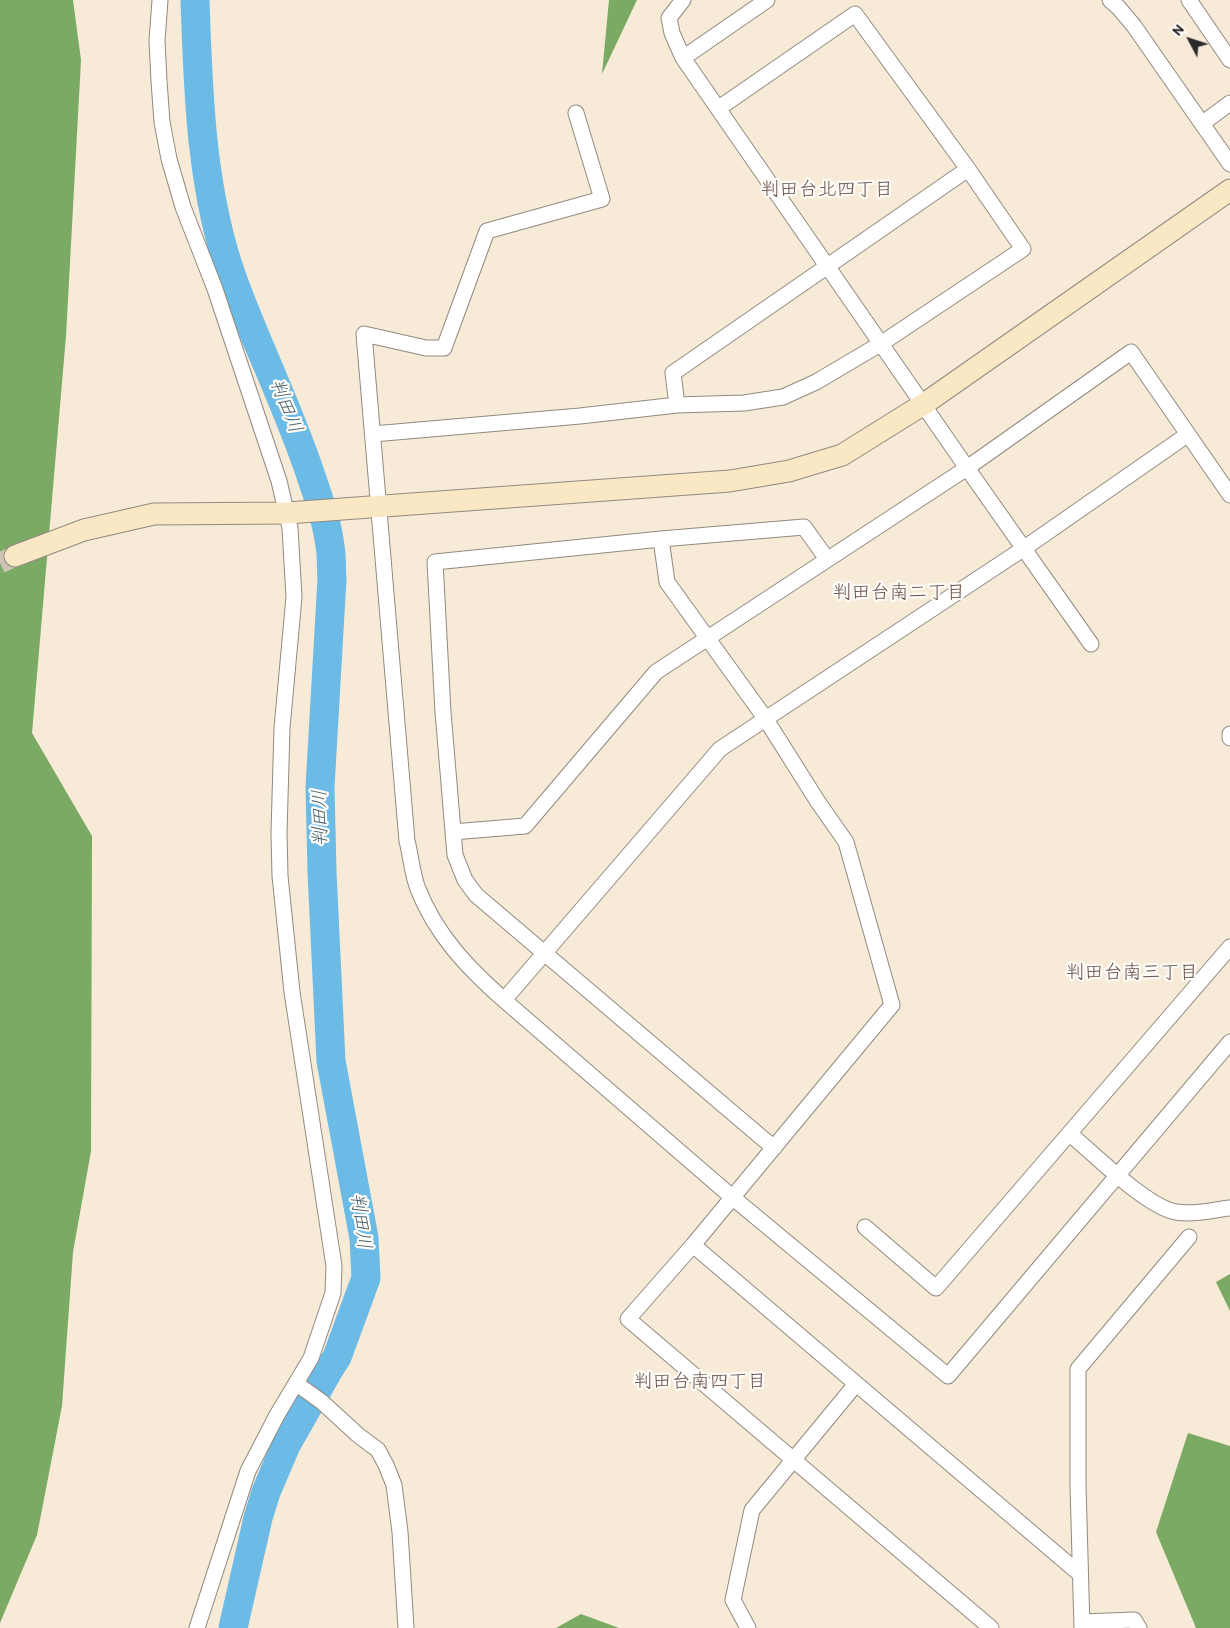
<!DOCTYPE html>
<html>
<head>
<meta charset="utf-8">
<style>
	body { margin:0 }
	#map { position:relative; width:1230px; height:1628px; overflow:hidden; background:#f7ead7; font-family:Itim,sans-serif }
	canvas { display:block }
	.north { position:absolute; left:1165px; top:15px; width:50px; height:50px; -webkit-text-stroke:4px #fdfcf7; paint-order:stroke; rotate:310deg; font-size:14px; font-weight:700; line-height:20px; text-align:center; color:#2b2b2b }
	.north::after { content:''; display:block; margin:auto; width:18px; height:22px; background:#2b2b2b; clip-path:polygon(50% 0,100% 100%,50% 72%,0 100%) }
</style>
</head>
<body>
<div id="map">
<canvas width="1230" height="1628"></canvas>
<div class="north">N</div>
</div>
<script>
const c = document.querySelector('canvas').getContext('2d');
c.lineJoin = 'round';
function fillPath(path, color) { c.fillStyle = color; c.fill(path, 'evenodd'); }
function stroke(path, color, width, dash) { c.strokeStyle = color; c.lineWidth = width; c.lineCap = dash ? 'butt' : 'round'; c.setLineDash(dash || []); c.stroke(path); }
function label(font, color, halo, rows, align = 'center') {
  c.font = font + ' Itim,"Klee One",sans-serif'; c.lineWidth = 4.5; c.setLineDash([]); c.textBaseline = 'middle'; c.strokeStyle = halo; c.fillStyle = color; for (const [text, x, y, turn = 0] of rows) {
    c.save(); c.translate(x, y); c.rotate((+turn || 0) * Math.PI / 180); c.textAlign = isNaN(turn) ? turn : align; if (halo) c.strokeText(text, 0, 0); c.fillText(text, 0, 0); c.restore();
  }
}
const forest = new Path2D(`
	M0,0H73L81,60L66,336L32,733L92,836L91,1151L73,1252L62,1406L37,1535L0,1623Z
	M609,0H637L602,74Z
	M1230,1274V1311L1216,1282Z
	M1188,1433L1230,1446V1628H1196L1156,1532Z
	M581,1614L619,1628H556Z`);
const river = new Path2D(`
	M195,0C198,92 201,192 233,280C257,346 289,409 311,476C319,499 327,522 330,546C332,556 331,568 332,579L320,787L322,872L331,1061L364,1238L366,1278L337,1357L328,1371L286,1445L266,1492L258,1518L233,1628`);
const secondaryTunnel = new Path2D(`
	M0,563L15,556`);
const street = new Path2D(`
	M160,0L157,41L159,81L162,122L169,159L183,207L215,289L279,481L290,528L294,597L282,728L279,833L280,876L292,992L334,1266L333,1293L311,1358L277,1415L248,1471L197,1628
	M683,0L669,18L672,33L683,58L967,468L1091,644
	M1110,0L1118,7L1134,26L1230,164
	M1189,0L1230,60
	M683,58L767,0
	M576,113L602,199L487,231L444,348H426L364,334L407,841C411,856 412,874 418,889C436,935 468,968 504,1000L732,1197L948,1376L1230,1042
	M1203,123L1230,103
	M677,405L673,373L968,169
	M373,434L580,416L677,405L744,403L783,397L816,382L882,343L1023,249L968,169L855,14L719,108
	M661,539L667,582L765,718L818,802L846,842L892,1005L693,1245L628,1319L991,1628
	M1230,734V738
	M453,832L525,826L656,672L967,468L1131,352L1230,495
	M504,1000L720,749L1023,549L1187,435
	M1070,1134C1094,1154 1148,1208 1176,1212C1194,1215 1212,1210 1230,1208
	M774,1148L476,895L465,880L455,855L443,712L435,562L661,539L804,527L827,559
	M865,1227L936,1288L1230,947
	M693,1245L1080,1574
	M297,1384L322,1402L358,1435L378,1450L386,1465L394,1485L400,1532L406,1628
	M1082,1622L1134,1620L1139,1628
	M748,1628L733,1600L752,1510L856,1384
	M1082,1628L1078,1485V1369L1189,1237`);
const secondary = new Path2D(`
	M15,556L84,530L154,514L287,513L730,481L789,471L842,455L924,404L1230,190`);
const neighbourhoodNames = [
	["判田台北四丁目",827,190],
	["判田台南二丁目",899,593],
	["判田台南三丁目",1132,973],
	["判田台南四丁目",700,1382]
];
const waterNames = [
	["判田川",285,406,68],
	["判田川",321,818,-91],
	["判田川",360,1221,82]
];
fillPath(forest, '#7baa64');
stroke(river, '#6bbbe6', 29);
stroke(secondaryTunnel, '#cec4b5', 21, [21, 11]);
stroke(street, '#918a81', 17);
stroke(secondary, '#918a81', 23);
stroke(street, '#fff', 15);
stroke(secondary, '#fae7c3', 21);
label('19px', '#6b5150', '#fdfcf7', neighbourhoodNames);
label('italic 19px', '#415d6c', '#fdfcf7', waterNames);
</script>
</body>
</html>
